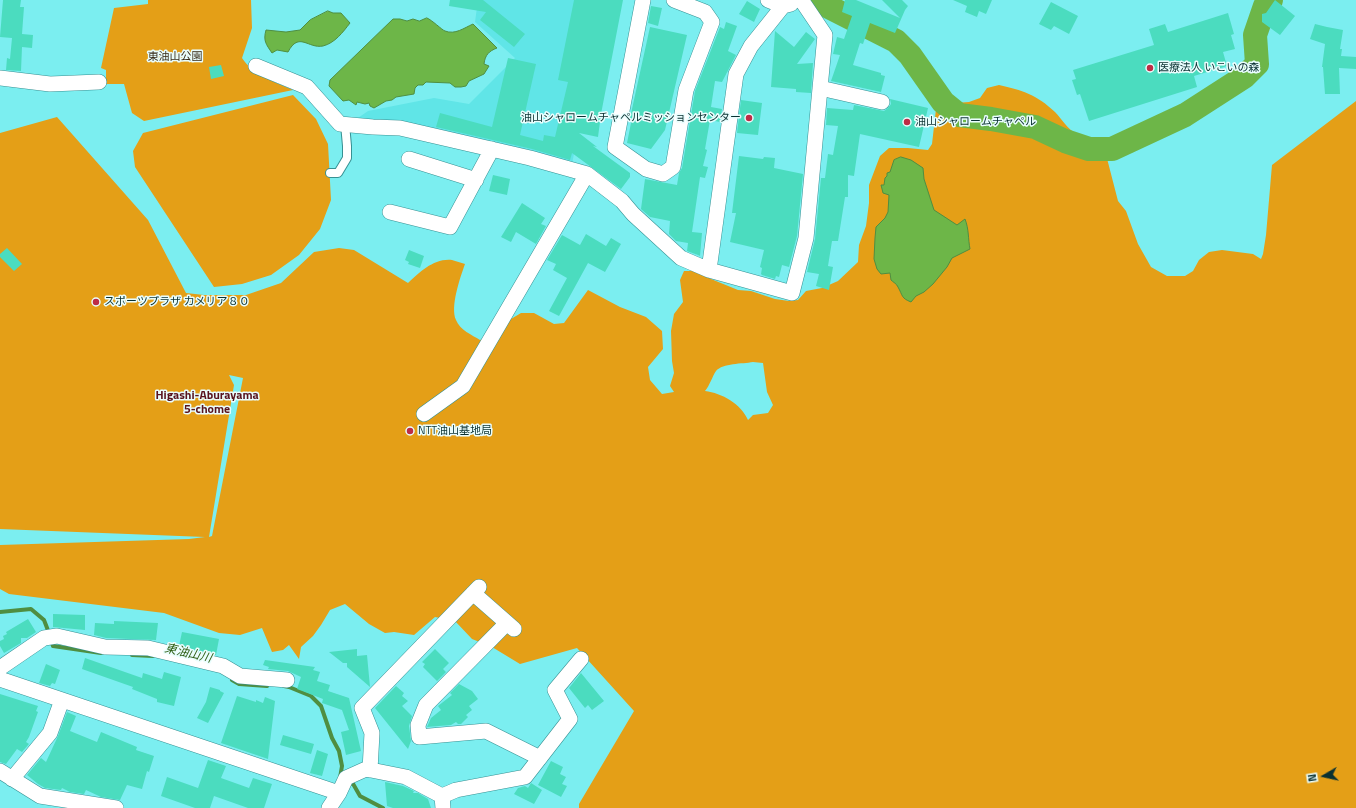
<!DOCTYPE html>
<html>
<head>
<meta charset="utf-8">
<style>
	body { margin:0 }
	#map { position:relative; width:1356px; height:808px; overflow:hidden; background:#7beef0; font-family:"Titillium Web",sans-serif }
	canvas { display:block }
	.north { position:absolute; left:1304px; top:756px; width:40px; height:40px; -webkit-text-stroke:3px #eafefe; paint-order:stroke; rotate:261deg; font-size:11px; font-weight:700; line-height:16px; text-align:center; color:#0a3131 }
	.north::after { content:''; display:block; margin:auto; width:14px; height:18px; background:#0a3131; clip-path:polygon(50% 0,100% 100%,50% 72%,0 100%) }
</style>
</head>
<body>
<div id="map">
<canvas width="1356" height="808"></canvas>
<div class="north">N</div>
</div>
<script>
const c = document.querySelector('canvas').getContext('2d');
c.lineJoin = 'round';
function fillPath(path, color) { c.fillStyle = color; c.fill(path, 'evenodd'); }
function stroke(path, color, width, dash) { c.strokeStyle = color; c.lineWidth = width; c.lineCap = dash ? 'butt' : 'round'; c.setLineDash(dash || []); c.stroke(path); }
function label(font, color, halo, rows, align = 'center') {
  c.font = font + ' "Titillium Web","Noto Sans JP",sans-serif'; c.lineWidth = 3; c.setLineDash([]); c.textBaseline = 'middle'; c.strokeStyle = halo; c.fillStyle = color; for (const [text, x, y, turn = 0] of rows) {
    c.save(); c.translate(x, y); c.rotate((+turn || 0) * Math.PI / 180); c.textAlign = isNaN(turn) ? turn : align; if (halo) c.strokeText(text, 0, 0); c.fillText(text, 0, 0); c.restore();
  }
}
const built = new Path2D(`
	M478,0H604L572,164L355,120L368,111L434,98L469,104L515,58L475,22Z`);
const green = new Path2D(`
	M148,0H251L252,28L242,58C253,75 275,82 293,90L144,121L132,113L124,84H106V70L101,68L114,8L148,4Z
	M999,85C1022,90 1037,95 1055,112C1062,119 1067,129 1077,134C1085,138 1095,137 1103,143L1118,201L1126,211L1138,244L1151,267L1167,276H1185L1193,271L1199,260L1209,252L1222,250L1253,254L1261,259L1263,254L1266,235L1272,165L1356,101V808H579V804L634,711L577,648L520,664L492,647L472,639L455,621L435,617L414,635L394,632L385,633L369,624L345,604L330,610L321,625L313,636L301,647L299,659L289,645L283,650L272,652L262,628L240,635L219,633L164,613L9,594L0,589V545L189,539L205,537L0,529V133L57,117L148,220L186,293L204,295H246L281,283L314,252L339,248L354,250L408,283C420,272 434,258 452,260C456,261 461,263 465,264C460,278 450,307 456,320C460,330 472,335 480,340L499,332L511,319L521,313H534L554,324L564,323L588,290L620,307L646,317L662,331L663,349L648,367L650,380L662,394L674,392L670,386L674,373L672,361L671,331L674,314L683,302L680,280L684,271H696L711,279L738,290L751,291L775,299L789,301L798,300L806,291L822,288L838,281L858,262L859,245L866,226L869,203V185L880,156L889,148H908L928,150L932,144L936,109L955,103L969,102L980,98L987,88ZM753,362L763,363L767,392L773,405L768,413L753,415L748,420C741,404 722,393 705,391C710,385 712,377 716,371C723,363 742,364 753,362ZM229,375L243,378L212,536L209,537L234,385Z
	M293,95L316,119L328,144L331,200L320,229L299,255L271,275L242,284L214,287L135,167L133,151L143,133Z`);
const water = new Path2D(`
	M328,11L333,13H341L350,23C343,32 335,43 323,46C308,49 299,31 288,52L277,50L272,53C266,44 263,41 266,30L286,32L300,30L310,20Z
	M427,18C432,20 442,30 445,31C455,35 464,28 473,24L497,48C489,51 485,55 484,64L489,66L484,74L469,81L466,86L461,87H455L450,83L426,82L423,85H418L415,88L414,94L396,97L392,100L386,101L374,108L370,106L369,103L365,104L357,102L356,105L349,100L343,101L329,86L330,80L393,19H400L407,21L413,19L419,21Z
	M901,157L911,160L923,168L924,179L934,210L957,225L965,219C969,229 968,239 970,249L952,258L947,267L933,284L924,292L916,296L911,302C901,298 903,296 898,287C897,284 893,282 891,280L890,273L881,274L877,269L874,259L875,238L876,227L885,218L888,212L889,195L883,193L881,185H884L885,178L887,176V173L890,172L894,160Z`);
const stream = new Path2D(`
	M0,612L31,609L44,620L49,633
	M51,640L53,646L101,653
	M132,655L153,656
	M232,680L239,684L267,686
	M284,686L289,687L311,696L321,706L332,738L339,751L342,766L340,778
	M350,784L352,782L360,796L383,808`);
const river = new Path2D(`
	M819,0L829,7L896,41L910,55L943,102L959,115L991,119L1035,127L1065,141L1089,149H1112L1185,115L1244,77L1257,64L1255,35L1265,6L1271,0`);
const building = new Path2D(`
	M3,0H21L20,7H24L22,34L33,35L32,48L22,47L21,71L6,70L7,58L10,59L12,38L0,37Z
	M450,0H483L525,34L514,47L480,20L486,12L449,6Z
	M574,0H623L601,114L598,137L579,133L597,147L593,146L630,173V177L621,189L572,153L570,160L532,149L436,127L440,113L492,127L508,58L536,64L520,135L543,141L544,135L555,137L568,82L558,80Z
	M845,0H856L900,18L882,0H902L908,6L905,10L895,33L870,23L863,44L860,43L853,65L881,73V75L885,76L881,92L831,81L840,55L833,54L837,37L844,39L852,16L842,12Z
	M953,0H992L986,14L979,11L977,17L965,12L967,6Z
	M1275,0L1295,16L1280,35L1262,22V14L1266,13Z
	M747,1L760,9L754,22L739,14Z
	M1051,2L1078,16L1069,34L1054,26L1051,30L1039,24Z
	M651,6L662,8L658,26L648,23Z
	M1228,13L1234,34L1231,35L1235,49L1223,52L1227,66L1194,76L1197,87L1089,121L1080,94L1077,95L1072,80L1076,79L1073,70L1154,45L1149,29L1165,24L1168,32Z
	M726,22L737,26L728,51L736,55L722,82L715,81L711,107L722,109L720,122L710,120L705,149L707,150L703,166L708,167L705,178L700,177L692,232L702,233L700,256L698,255L687,251L688,243L676,241L669,234L670,221L650,217L641,209L645,179L677,185L679,173L682,168L695,91L720,27L724,29Z
	M1315,24L1327,27L1343,30L1340,49H1342L1341,56L1356,57V69L1339,68L1340,94H1325L1323,67H1322L1325,44L1310,39Z
	M650,27L687,35L665,130L651,149L627,143L632,118H630Z
	M775,31L794,47L806,32L815,39L797,64L813,63L811,93L796,92V89L771,87Z
	M221,65L224,76L211,79L209,67Z
	M890,99L928,108L919,147L860,134L854,176L848,175V197H845L838,241H832L828,266L833,267L829,290L816,286L819,274L807,272L815,239L821,178H825L828,154L833,155L838,126L826,125L827,108L853,110L854,105L884,111L888,108L891,104Z
	M741,100L762,103L758,135L737,133Z
	M739,156L763,159L764,157L775,158L774,168L803,174L797,236L789,267L782,265L779,277L776,276L775,279L762,275L761,274L762,268L760,267L764,250L730,242L736,213H732Z
	M493,175L510,179L507,195L489,191Z
	M522,203L545,218L541,224L546,226L536,244L516,232L511,242L501,237Z
	M586,234L606,246L611,238L621,244L605,272L588,263L559,316L549,311L567,278L553,270L556,264L547,260L562,235L580,245Z
	M7,248L22,264L14,271L0,257V254Z
	M409,250L424,256L420,268L408,264L409,262L405,260Z
	M53,614L85,615V630L53,627Z
	M28,619L36,632L27,638H21V643L4,653L0,646V641L4,639L3,636L7,634L6,632Z
	M114,621L158,623L156,640L106,638L94,635L95,623L114,624Z
	M182,632L219,639L216,655L179,646Z
	M357,649V656L367,655L370,687L347,667V663H343L329,652Z
	M435,649L449,663L443,669L446,672L437,681L423,667L425,664L422,662Z
	M85,658L142,678L143,673L162,679L164,672L181,677L174,706L157,702V699L132,689L133,687L82,669Z
	M265,660L315,667L313,670L320,672L317,681L330,685L328,691L349,698L361,751L346,755L341,732L349,730L342,710L322,703L323,699L297,689L301,677L288,671L268,669L269,667L263,665Z
	M46,664L60,670L55,684L52,683L50,686L39,683Z
	M581,673L604,701L592,710L588,705L585,708L569,688Z
	M459,684L472,691L478,699L469,706L472,710L466,715L468,717L461,724H458L456,722L451,725L427,727L431,718L441,710L438,706L452,695L450,693Z
	M396,686L404,693L402,696L408,701L402,706L412,716L409,726L411,741L408,749L375,708Z
	M210,687L220,690V691L224,693L208,723L197,718L206,702Z
	M0,694L38,706L36,711L38,712L29,737L26,742L29,744L22,752L17,749L6,764L0,762Z
	M237,696L256,702V700L263,703L265,697L275,701L268,759L221,743Z
	M67,712L76,716L70,731L97,742L101,732L137,747L136,750L154,756L149,772L147,771L142,789L127,785L120,800L101,797L86,790L84,794L70,792L62,788L61,790L45,788L38,784L27,775L41,758L46,762L58,736Z
	M283,735L314,744L311,754L280,745Z
	M317,750L328,754L322,776L310,773Z
	M208,760L226,766L221,778L249,788L253,778L272,784L264,808H248L214,796L210,808H195L161,796L167,777L198,788Z
	M551,761L563,767L560,774L566,777L562,784L567,786L561,797L538,785Z
	M385,782L403,786L414,791L413,793H418L428,799L431,808H393L387,806Z
	M531,783L542,790L534,804L514,794L518,788L525,786L528,788Z`);
const service = new Path2D(`
	M330,173H338L347,158V146L345,124`);
const minor = new Path2D(`
	M643,0L615,147L646,169L663,174L673,167L686,90L712,22L705,12L674,0
	M768,0L783,6L791,4
	M783,6L751,46L736,74L709,270L792,293L806,238L825,35L802,1
	M256,66L307,87L340,124L373,127L400,128L530,158L587,174L463,386L424,414
	M0,78L50,84L99,82
	M820,88L882,102
	M409,159L476,180
	M587,174L622,201L633,214L681,258L709,270
	M390,212L450,227L492,149
	M473,593L514,629
	M507,623L426,705L418,725L419,737L486,731L540,758
	M0,668L44,638L57,636L105,647L148,648L223,666L240,676L287,680
	M0,679L339,793L329,808
	M370,770L372,733L362,708L479,587
	M0,771L40,796L116,808
	M12,779L50,733L62,700
	M339,793L346,778L366,769L406,777L442,796L443,808
	M442,796L456,790L525,777L570,719L555,690L581,659`);
const markers = [
	[1150,68,4,"#bd2c45"],
	[749,118,4,"#bd2c45"],
	[907,122,4,"#bd2c45"],
	[96,302,4,"#bd2c45"],
	[410,431,4,"#bd2c45"]
];
const parkNames = [
	["東油山公園",175,57]
];
const poiNames = [
	["医療法人 いこいの森",1158,68],
	["油山シャロームチャペルミッションセンター",741,118,"right"],
	["油山シャロームチャペル",915,122],
	["スポーツプラザ カメリア８０",104,302],
	["NTT油山基地局",418,431]
];
const neighbourhoodNames = [
	["Higashi-Aburayama",207,396],
	["5-chome",207,410]
];
const waterNames = [
	["東油山川",188,654,13]
];
fillPath(built, '#60e5e7');
fillPath(green, '#e49f17');
fillPath(water, '#6db648');
stroke(water, '#4f8e41', 1);
stroke(stream, '#4f8e41', 4);
stroke(river, '#6db648', 24);
fillPath(building, '#4bdcbf');
stroke(service, '#379193', 10);
stroke(minor, '#379193', 16);
stroke(service, '#fff', 8);
stroke(minor, '#fff', 15);
for (const [x, y, r, color] of markers) { const dot = new Path2D(); dot.arc(x, y, r, 0, 2 * Math.PI); c.fillStyle = color; c.fill(dot); stroke(dot, '#eafefe', 1.5); }
label('11px', '#372a16', '#eafefe', parkNames);
label('11px', '#0a3131', '#eafefe', poiNames, 'left');
label('bold 12px', '#58131e', '#eafefe', neighbourhoodNames);
label('italic 12px', '#305f16', '#eafefe', waterNames);
</script>
</body>
</html>
